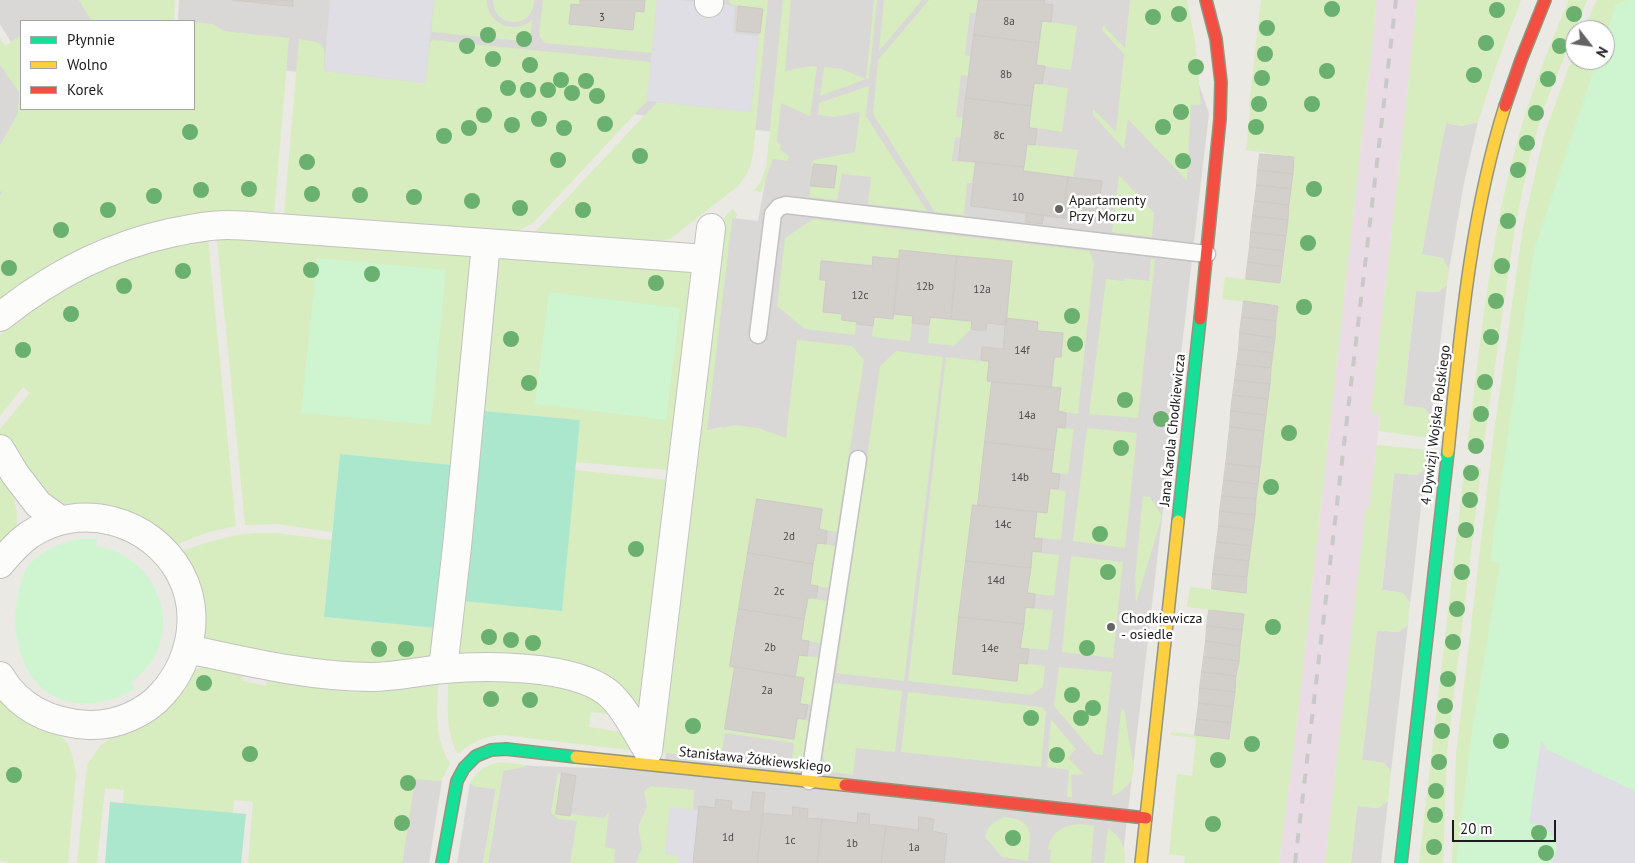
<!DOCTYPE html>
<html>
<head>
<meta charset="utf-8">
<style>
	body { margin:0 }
	#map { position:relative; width:1635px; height:863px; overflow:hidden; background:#eae9e4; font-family:"PT Sans",sans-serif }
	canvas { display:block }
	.legend { position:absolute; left:20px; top:20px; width:175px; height:90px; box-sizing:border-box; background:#fff; border:1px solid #a4a4a4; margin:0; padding:6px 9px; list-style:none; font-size:15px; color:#1c1c1c }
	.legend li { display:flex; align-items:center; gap:10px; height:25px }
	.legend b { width:25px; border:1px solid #a4a4a4 }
	.north { position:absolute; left:1565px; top:20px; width:50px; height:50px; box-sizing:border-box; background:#fff; border:1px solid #a4a4a4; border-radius:50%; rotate:120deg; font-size:14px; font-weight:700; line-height:20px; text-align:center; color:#1c1c1c }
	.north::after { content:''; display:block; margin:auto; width:18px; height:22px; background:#646462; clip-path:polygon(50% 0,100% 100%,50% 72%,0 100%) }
	.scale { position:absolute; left:1452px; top:820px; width:104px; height:22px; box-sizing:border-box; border:2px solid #1c1c1c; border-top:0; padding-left:6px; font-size:15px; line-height:18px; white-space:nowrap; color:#1c1c1c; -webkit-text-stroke:4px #fff; paint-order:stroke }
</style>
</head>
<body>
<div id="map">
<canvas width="1635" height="863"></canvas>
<ul class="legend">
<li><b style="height:6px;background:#16e098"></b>Płynnie</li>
<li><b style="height:6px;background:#ffcf43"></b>Wolno</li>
<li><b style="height:6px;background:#f24e42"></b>Korek</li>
</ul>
<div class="north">N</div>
<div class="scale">20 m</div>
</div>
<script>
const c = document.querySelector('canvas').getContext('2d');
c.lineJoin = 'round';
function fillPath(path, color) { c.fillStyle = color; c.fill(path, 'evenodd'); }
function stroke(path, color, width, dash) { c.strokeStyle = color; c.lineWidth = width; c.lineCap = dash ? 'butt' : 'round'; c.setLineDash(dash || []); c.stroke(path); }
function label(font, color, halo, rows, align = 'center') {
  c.font = font + ' "PT Sans",sans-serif'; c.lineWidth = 5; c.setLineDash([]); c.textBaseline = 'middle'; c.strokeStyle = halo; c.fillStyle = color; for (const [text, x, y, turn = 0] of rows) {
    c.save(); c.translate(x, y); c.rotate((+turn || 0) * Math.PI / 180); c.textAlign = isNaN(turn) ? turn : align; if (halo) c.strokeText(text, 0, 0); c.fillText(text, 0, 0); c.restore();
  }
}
const residential = new Path2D(`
	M0,0H79L92,21H21V36L11,42L0,24Z
	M179,0H1169L1209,113L1122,863H488L503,771L526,765L531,766L663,770L722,427L706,431L732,218L758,221L774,132L194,59V21H178Z
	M0,54L21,88V109L0,255Z
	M1478,122L1464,183L1449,270L1442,258L1422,254L1432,190L1446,123L1462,126Z
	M1447,285L1440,345L1431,417L1424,408L1403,406L1416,291L1438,292Z
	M1425,469L1413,580L1410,603L1403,593L1382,590L1394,473L1417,475Z
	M1408,625L1391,772L1384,763L1362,760L1377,630L1398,632Z
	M415,778L438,781L442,780L429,863H402Z
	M470,783L474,786L496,789L483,863H457Z
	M1388,801L1381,863H1351L1357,806L1378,808Z`);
const industrial = new Path2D(`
	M1377,0H1417L1405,116L1371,413L1380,414L1377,445L1369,509H1366L1325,863H1279L1296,730Z`);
const grass = new Path2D(`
	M79,0H175L174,20L184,21H92Z
	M434,0H487C487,25 515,35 532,20L530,42L432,32L431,31Z
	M493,0H534C534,30 493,29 493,0Z
	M543,0H580V5L570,24L633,30L635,11L644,12L645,0H657L652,53L545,43L540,37L539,34Z
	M728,0H768L753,154C751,168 746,177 737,187L671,238L660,241L535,232L657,102L751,112L761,8L732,5Z
	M783,0H791L785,71L811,66L817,67L810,116L781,103L777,142L781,145L780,150L784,152L789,156L788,161L773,159L761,192L754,191L761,181L766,168Z
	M874,0H877L869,78L820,96L824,67L841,69L866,79Z
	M884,0H922L879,51Z
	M929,0H978L976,13H970L965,55L970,56L968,76L961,75L956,117L963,118L961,138L955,137L952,161L975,163L972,183H967L964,215L935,212L873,114L878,60Z
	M1130,0H1187L1195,41L1201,105H1191L1187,181L1128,119L1124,149L1093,115V109L1116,132L1124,54L1102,30L1103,25L1125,48Z
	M1261,0H1377L1296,730L1279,863H1184L1185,856L1169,854L1177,774L1192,776L1196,738L1170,735L1171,732L1230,739L1244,614L1187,607L1190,587L1246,593L1278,306L1222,299L1225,277L1281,283L1295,157L1246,150L1250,110L1249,105Z
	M1417,0H1521L1495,69L1478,122L1462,126L1446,123L1443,137L1422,254L1442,258L1449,270L1447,285L1438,292L1416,291L1403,405L1424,408L1431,417L1429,438L1379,431L1380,414L1371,413L1405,116Z
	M1569,0H1587L1543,110L1530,155L1515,227L1483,449L1478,451L1467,450C1479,355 1488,258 1511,165C1525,108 1546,53 1569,0Z
	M1597,0H1635L1463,863H1452L1456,754L1493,439L1523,227L1544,135L1575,50V60H1605V30H1583Z
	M1042,21L1077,26L1071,70L1037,65Z
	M194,22L213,24L224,31L232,32L289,38L274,215L127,231C79,248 41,270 0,301V196L2,192L0,191V145L18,113L19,92L0,65V39L5,46L21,36V109H194Z
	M299,39C328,43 325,44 324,71L425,83L430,42L433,40L651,62L647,101L534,222L518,231L284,215Z
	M1035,83L1068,88L1062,132L1029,127Z
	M869,86L866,116L927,211L868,204L871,177L842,174L837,200L809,197L811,186L834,188L837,166L814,164L813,166L811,165L814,160L855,152L860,112L834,117L818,115L819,103Z
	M1027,144L1078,150L1073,177L1023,170Z
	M1119,175L1154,213L1152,237L1112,232Z
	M733,209L737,215L736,218H732L707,431L735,425L758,428L786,438L797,340L852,346L864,360L837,532L820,529L823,509L757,499L729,667L734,668L724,729L794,740L798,719L810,721L804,759L800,769L793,768L791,766L794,743L725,733L721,756L717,759L657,752L719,226L727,214Z
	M813,219L1089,251L1094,263L1078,414L1059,411L1061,388L1052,387L1055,357L1061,358L1064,333L1037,330L1038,321L1007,318L1012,261L900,250L898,259L873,256L872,265L821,260L819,280L826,281L823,312L842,314L841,320L856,322L855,335L805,329L777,306L785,238Z
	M217,238H233L470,256L473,258L447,542L340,455L332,532L277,524L245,525Z
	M208,239L236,526L209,532L177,544L58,508L0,436V429L30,393L23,387L0,416V335C46,294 100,265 159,248C175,244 192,242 208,239Z
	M502,257L685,270L693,276L670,469L667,470L576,462L580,420L483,411L494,264Z
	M1151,259H1155L1138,418L1089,414L1106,279L1124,281V278L1149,281Z
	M894,314L913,316L910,341L872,337L874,317L893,319Z
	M930,318L971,322V329L954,346L928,343Z
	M896,351L943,357L904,681L836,673L880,366Z
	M946,357L989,362L987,381L992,382L978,505H972L953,674L1017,682L1019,663L1045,666L1043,687L1031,695L908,681Z
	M1057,428L1074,429L1068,474L1052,473Z
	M1087,428L1137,433L1125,548L1073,541Z
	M1377,445L1428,450L1425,469L1417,475L1394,473L1382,590L1403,593L1410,603L1408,625L1398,632L1377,631L1362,760L1384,763L1391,772L1388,801L1378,808L1357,806L1351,863H1325L1366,508H1369Z
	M1465,464L1476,466L1481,469L1447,752L1443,863H1419Z
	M0,465C8,482 21,509 16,527C13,536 6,544 0,551Z
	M575,470L668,480L645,715L630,704L463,659L456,653L465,552L561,611Z
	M1050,489L1066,491L1061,540L1034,537L1037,512L1047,513Z
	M1143,496L1150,497L1162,516L1136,603L1135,577Z
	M255,533H276L331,540L324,617L436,628L433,659L346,667L204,642L182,554L185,550C208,542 230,535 255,533Z
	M817,543L835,546L829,588L810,585Z
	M1033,552L1059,555L1054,596L1028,593Z
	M1071,556L1123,562L1113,658L1062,652Z
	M808,598L827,601L821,643L801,640Z
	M1026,608L1053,610L1048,650L1021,648Z
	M798,655L819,658L812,705L800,703L804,678L795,677Z
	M212,664L244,670L242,681L266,686L268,675L438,679C438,707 433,738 450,763L442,780L438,781L415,779L402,863H248L253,802L234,800L233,813L123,803L124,790L105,788L97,863H77L86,775L88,763L101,745L123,729L187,673Z
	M1059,667L1112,672L1103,755L1095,754L1054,706Z
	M491,676L585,689L616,715L591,712L589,727L628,733L637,751L503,735C485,736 471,742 458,754C444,731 449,702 448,677Z
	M834,683L902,691L895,752L856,748L853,775L832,772L826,765L823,755Z
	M908,692L1042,707L1046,712L1041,767L901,752Z
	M0,698L56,731L67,743L71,751L76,773L68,863H10L0,860Z
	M1124,709L1134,769L1131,781L1127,786L1117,794L1112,795L1121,710Z
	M1051,719L1076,749L1068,758L1084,774L1071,775L1072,797H1067L1069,770L1047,767Z
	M501,762L526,765L525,767L503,771L488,863H483L496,789L474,786L470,783C477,771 487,764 501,762Z
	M558,773L562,775L556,814L569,816L570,814L603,818L605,817L609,812L605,847L615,849L614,863H570L577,821L558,819L551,812Z
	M651,786L694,790L693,810L670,808L665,854L679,855L678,863H636L642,848L639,831V824L647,807L644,791Z
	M1004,817C1037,820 1030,836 1028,861L1002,857L985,837C987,826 994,821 1004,817Z
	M1081,824L1094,826L1091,863H1050L1051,850L1048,849C1051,831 1064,825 1081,824Z
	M1108,828C1121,837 1126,847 1125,863H1104Z`);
const park = new Path2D(`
	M1628,0H1635V863H1456L1472,732L1500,563L1490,561L1534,250L1597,60H1605V37L1616,4Z
	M317,258L446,270L431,425L301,413Z
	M549,292L680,308L666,420L535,404Z
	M81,539H97L96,546C163,557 189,642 131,682L135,689C121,696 108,702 92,703C18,709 0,619 28,566C43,550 61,542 81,539Z`);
const pitch = new Path2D(`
	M483,411L580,420L562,611L464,601Z
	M340,454L451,465L436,628L324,617Z
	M110,802L246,814L241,863H105Z`);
const plaza = new Path2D(`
	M330,0H434L425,83L324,71Z
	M657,0H680L735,6L733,33L758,36L751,112L647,101Z
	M1541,741L1548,750L1635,791V863H1551L1556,852V842L1554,837L1545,827L1529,823Z
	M670,807L698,810L693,863H678V856L665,854Z`);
const building = new Path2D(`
	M233,0H293V6Z
	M580,0H645L644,12L635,11L633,30L569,24L571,4L580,5Z
	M979,0H1045L1044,4L1053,5L1051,22L1042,21L1039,43L974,35Z
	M739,6L763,9L760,33L737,31Z
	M974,35L1039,43L1036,65L1045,66L1042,84L1034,83L1031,106L966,98Z
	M966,98L1031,106L1029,128L1037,129L1035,145L1027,144L1024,167L959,160Z
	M1260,154L1294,157L1293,174L1258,170Z
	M976,162L1024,167L1023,171L1068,177L1063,218L971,206Z
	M814,164L837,166L834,188L811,186Z
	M1258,170L1293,174L1291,189L1257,185Z
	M1068,177L1102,181L1097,222L1063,218Z
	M1257,185L1291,189L1289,205L1255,201Z
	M1255,201L1289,205L1288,220L1253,216Z
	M1027,213L1044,215L1042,224L1026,222Z
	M1253,216L1288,220L1286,236L1251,232Z
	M1251,232L1286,236L1284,251L1250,247Z
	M1250,247L1284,251L1282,267L1248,262Z
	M900,250L957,256L951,319L930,317L929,325L912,323L913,316L894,314Z
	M957,256L1012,261L1006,325L987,323L986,330H979L971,329L972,321L951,319Z
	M873,257L899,259L893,319L874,317L873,326L857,324V322L842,320V314L823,312L826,280H820L821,261L872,266Z
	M1248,262L1282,267L1280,283L1246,279Z
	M1244,301L1278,306L1276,321L1242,317Z
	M1242,317L1276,321L1275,338L1240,333Z
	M1006,318L1038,322L1037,331L1063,333L1061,357H1054L1051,387L987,381L989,361L981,360L982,347L1003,349Z
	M1240,333L1275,338L1273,353L1239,349Z
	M1239,349L1273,353L1271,368L1237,364Z
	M1237,364L1271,368L1270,384L1235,380Z
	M1235,380L1270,384L1268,399L1233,395Z
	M992,382L1061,388L1058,411L1066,413V420L1065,428L1057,427L1054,450L985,442Z
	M1233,395L1268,399L1266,415L1231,411Z
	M1231,411L1266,415L1264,431L1230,427Z
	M1230,427L1264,431L1260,467L1226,464Z
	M985,442L1054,450L1051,473L1060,474L1058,489L1050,488L1047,513L978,505Z
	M1226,464L1260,467L1258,484L1224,480Z
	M1224,480L1258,484L1256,499L1222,496Z
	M1222,496L1256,499L1255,515L1220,511Z
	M757,499L822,509L819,529L827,531L826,544L817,543L813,564L748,553Z
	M973,505L1037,512L1034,538L1042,539L1041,552L1032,551L1031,568L966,561Z
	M1220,511L1255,515L1253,530L1219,526Z
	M1219,526L1253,530L1251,546L1217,542Z
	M1217,542L1251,546L1249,561L1215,557Z
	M748,553L813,564L810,585L818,586L816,598H808L804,619L739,609Z
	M1215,557L1249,561L1247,577L1213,574Z
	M966,561L1031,568L1027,593L1035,594L1034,608L1025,607L1024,624L959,617Z
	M1213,574L1247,577L1246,593L1212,589Z
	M739,609L804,619L801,640L809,641L807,656L799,655L795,677L730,666Z
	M1209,610L1244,614L1242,630L1207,626Z
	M959,617L1024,624L1020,648L1029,649L1027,664L1019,663L1017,681L953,674Z
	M1207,626L1242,630L1240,646L1206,641Z
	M1206,641L1240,646L1239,661L1204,657Z
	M1204,657L1239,661L1236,676L1202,672Z
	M735,667L804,678L800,704L808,705L805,719L797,718L794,739L725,729Z
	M1202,672L1236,676L1235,692L1200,688Z
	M1200,688L1235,692L1233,707L1199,703Z
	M1199,703L1233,707L1231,723L1197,719Z
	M1197,719L1231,723L1229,739L1195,735Z
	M562,773L576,776L570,816L556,814Z
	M753,792L765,793L757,863H693L699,806L715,808L716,799L732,801L731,810L750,812Z
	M793,807L808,809L807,818L822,819L817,863H757L763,813L792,816Z
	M858,813L870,814L869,824L886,826L881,863H817L822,819L857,823Z
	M919,817L934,819L932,831L947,834L944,863H881L886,826L918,830Z`);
const lane = new Path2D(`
	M758,335L773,214L779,207L786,205L1207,254
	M809,781L858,459`);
const street = new Path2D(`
	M709,3V0
	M0,317C51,276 106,247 170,233C189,229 208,225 227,225C244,225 261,227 277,228L707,259
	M0,449L15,474L38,504L60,520
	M0,564C9,553 18,543 29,535C80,500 151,520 180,573C201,612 192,660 163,693C146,713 116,726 89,725C52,723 20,710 0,676
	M188,649C249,662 310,677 372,677C396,677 420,671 444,669C486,665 572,665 607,692C625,707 636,732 648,751
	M443,669L457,547L486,243
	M648,751L711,228`);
const fast = new Path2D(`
	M1178,521L1200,319
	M442,863L457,781L464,768L476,756L491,750L506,749L576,757
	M1401,863L1448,452`);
const slow = new Path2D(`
	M1448,452C1460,336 1470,217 1505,106
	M576,757L845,785
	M1141,863L1178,521`);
const jam = new Path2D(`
	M1505,106L1521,60L1545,0
	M1200,319L1220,119L1221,82L1216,39L1206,0
	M845,785L1146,818`);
const rail = new Path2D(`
	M1295,863L1396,0`);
const trees = [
	[1332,9],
	[1497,10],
	[1179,14],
	[1574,14],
	[1153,17],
	[1267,28],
	[488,35],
	[524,39],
	[1486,43],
	[467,46],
	[1560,46],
	[1265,54],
	[493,59],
	[530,65],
	[1196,67],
	[1327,71],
	[1474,75],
	[1262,78],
	[1548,79],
	[561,80],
	[586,81],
	[508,88],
	[528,90],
	[548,90],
	[572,93],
	[597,96],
	[1259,104],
	[1312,104],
	[1181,112],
	[1536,113],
	[484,115],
	[539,119],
	[605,124],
	[512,125],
	[1163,127],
	[1256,127],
	[469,128],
	[564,128],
	[190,132],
	[444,136],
	[1527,143],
	[640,156],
	[558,160],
	[1183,161],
	[307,162],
	[1518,170],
	[249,189],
	[1314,189],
	[201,190],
	[312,194],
	[360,195],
	[154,196],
	[414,197],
	[472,201],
	[520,208],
	[108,210],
	[583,210],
	[1508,221],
	[61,230],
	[1308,243],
	[1502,266],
	[9,268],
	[311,270],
	[183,271],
	[372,274],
	[656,283],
	[124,286],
	[1496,301],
	[1304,307],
	[71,314],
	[1072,316],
	[1491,337],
	[511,339],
	[1075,344],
	[23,350],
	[1485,382],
	[529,383],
	[1125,400],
	[1481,414],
	[1161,419],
	[1289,433],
	[1476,446],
	[1121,448],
	[1471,473],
	[1271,487],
	[1470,500],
	[1466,530],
	[1100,534],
	[636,549],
	[1108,572],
	[1462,572],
	[1457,609],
	[1273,627],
	[489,637],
	[511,640],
	[1453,642],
	[533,643],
	[1087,648],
	[379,649],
	[406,649],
	[1448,679],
	[204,683],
	[1072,695],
	[491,699],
	[530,700],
	[1445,706],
	[1093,708],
	[1031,718],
	[1081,718],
	[693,726],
	[1442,731],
	[1501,741],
	[1252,744],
	[250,754],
	[1057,755],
	[1218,760],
	[1439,762],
	[14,775],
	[408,783],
	[1436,791],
	[1435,815],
	[402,823],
	[1213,824],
	[1539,833],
	[1013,838],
	[1434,847],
	[1546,853]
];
const markers = [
	[1059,209,5,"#646462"],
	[1111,627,5,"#646462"]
];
const numberNames = [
	["3",602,18],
	["8a",1009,22],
	["8b",1006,75],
	["8c",999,136],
	["10",1018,198],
	["12b",925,287],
	["12a",982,290],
	["12c",860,296],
	["14f",1022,351],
	["14a",1027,416],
	["14b",1020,478],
	["14c",1003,525],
	["2d",789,537],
	["14d",996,581],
	["2c",779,592],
	["2b",770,648],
	["14e",990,649],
	["2a",767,691],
	["1d",728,838],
	["1c",790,841],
	["1b",852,844],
	["1a",914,848]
];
const poiNames = [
	["Apartamenty",1069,201],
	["Przy Morzu",1069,217],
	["Chodkiewicza",1121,619],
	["- osiedle",1121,635]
];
const streetNames = [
	["4 Dywizji Wojska Polskiego",1436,425,-83],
	["Jana Karola Chodkiewicza",1173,430,-84],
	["Stanisława Żółkiewskiego",755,760,6]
];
fillPath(residential, '#d9d8d6');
fillPath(industrial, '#e9dce4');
fillPath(grass, '#d7ecbf');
fillPath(park, '#cef5cf');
fillPath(pitch, '#abe7cd');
fillPath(plaza, '#dedee4');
fillPath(building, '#d3d0cc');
stroke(building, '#cecac5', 1);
stroke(lane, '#c3c2c0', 19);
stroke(street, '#c3c2c0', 30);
stroke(fast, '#93957c', 14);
stroke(slow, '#93957c', 14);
stroke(jam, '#93957c', 14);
stroke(lane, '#fcfcfb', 16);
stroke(street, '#fcfcfb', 28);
stroke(fast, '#16e098', 11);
stroke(slow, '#ffcf43', 11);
stroke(jam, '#f24e42', 11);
stroke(rail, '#c9c9c8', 4, [10, 10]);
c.fillStyle = '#6ab06e';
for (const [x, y] of trees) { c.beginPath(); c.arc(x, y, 8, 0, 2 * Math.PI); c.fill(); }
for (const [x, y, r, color] of markers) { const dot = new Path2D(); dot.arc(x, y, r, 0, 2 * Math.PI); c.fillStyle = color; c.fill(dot); stroke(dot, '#fff', 2); }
label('11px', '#4b4a49', null, numberNames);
label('14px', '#1c1c1c', '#fff', poiNames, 'left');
label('14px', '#1c1c1c', '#fff', streetNames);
</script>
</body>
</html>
